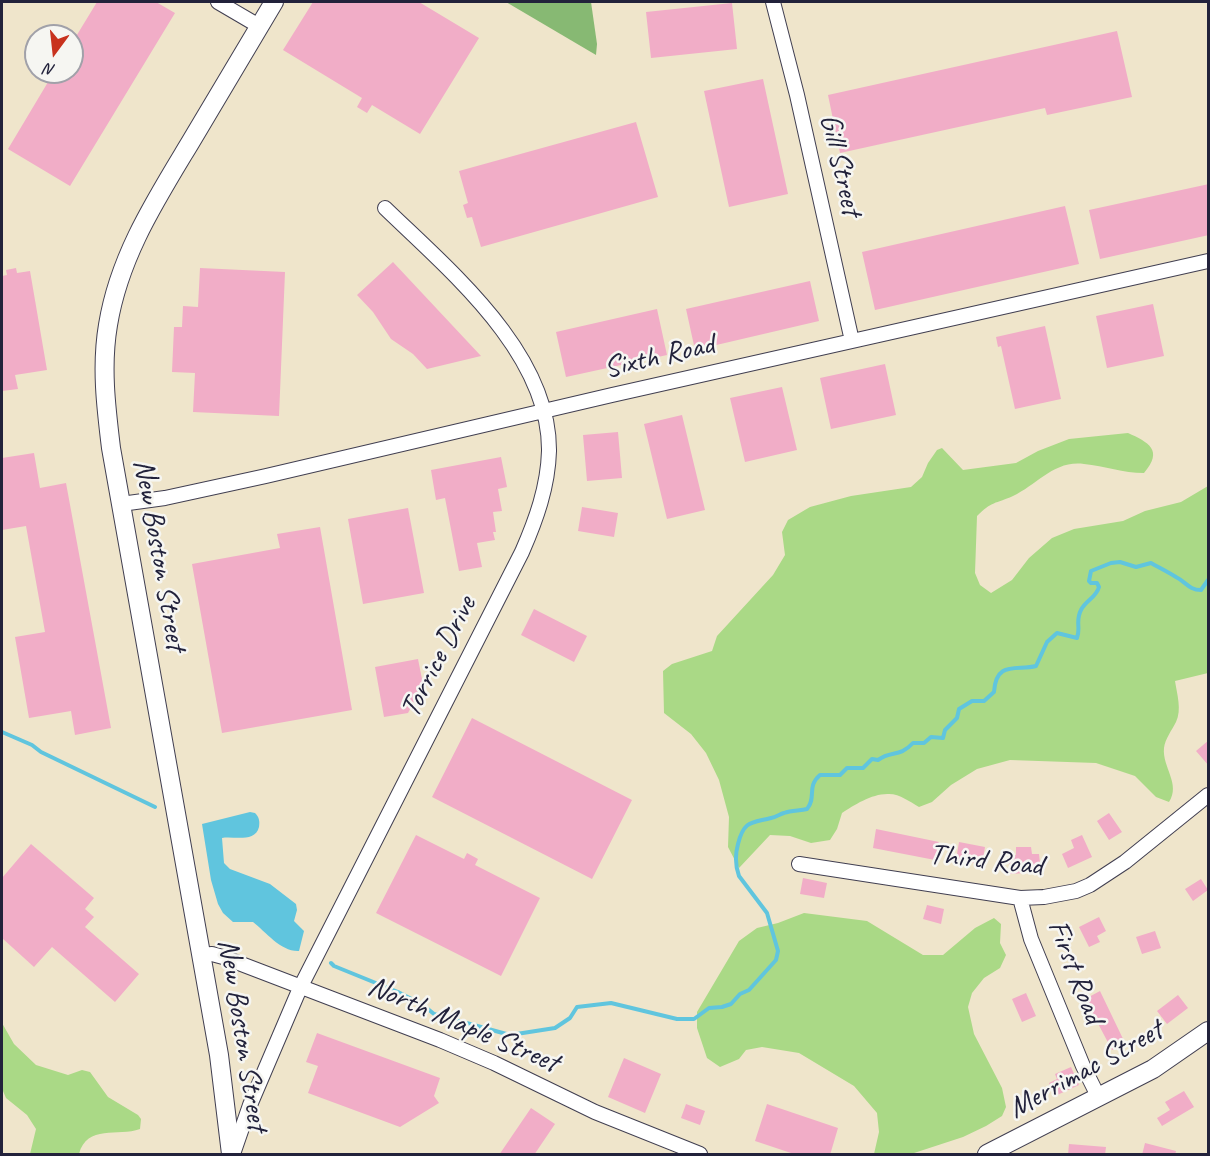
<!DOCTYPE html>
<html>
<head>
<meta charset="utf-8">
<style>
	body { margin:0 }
	#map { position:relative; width:1210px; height:1156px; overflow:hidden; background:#efe5cb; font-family:Caveat,sans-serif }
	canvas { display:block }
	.frame { position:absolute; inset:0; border:3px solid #22223b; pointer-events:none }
	.north { position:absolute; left:24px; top:24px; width:60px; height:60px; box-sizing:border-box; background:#f6f6f2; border:2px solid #a1a1a9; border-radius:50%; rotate:195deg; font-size:16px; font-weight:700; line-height:24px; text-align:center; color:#22223b }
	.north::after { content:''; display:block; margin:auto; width:21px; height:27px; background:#c8321e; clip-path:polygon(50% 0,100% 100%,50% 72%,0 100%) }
</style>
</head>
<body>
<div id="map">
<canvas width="1210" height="1156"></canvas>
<div class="frame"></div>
<div class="north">N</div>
</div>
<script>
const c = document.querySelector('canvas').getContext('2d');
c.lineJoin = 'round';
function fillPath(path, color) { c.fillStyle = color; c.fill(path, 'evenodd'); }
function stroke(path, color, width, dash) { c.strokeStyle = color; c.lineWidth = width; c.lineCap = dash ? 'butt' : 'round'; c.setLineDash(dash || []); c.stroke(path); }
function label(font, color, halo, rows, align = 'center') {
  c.font = font + ' Caveat,sans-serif'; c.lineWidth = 5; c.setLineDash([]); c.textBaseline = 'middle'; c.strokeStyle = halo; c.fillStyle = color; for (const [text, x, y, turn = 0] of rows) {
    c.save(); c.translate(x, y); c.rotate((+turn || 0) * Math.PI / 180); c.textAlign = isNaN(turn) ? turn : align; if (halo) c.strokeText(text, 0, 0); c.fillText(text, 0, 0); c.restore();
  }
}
const green = new Path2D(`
	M1128,433C1148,442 1164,450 1144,473C1123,473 1105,466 1084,464C1054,460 1037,485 1013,496C995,504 992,501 977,516L975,573L980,585L991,593L1012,580L1029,558L1052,538L1074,529L1123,521L1145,511L1181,502L1208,486V673L1175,681C1177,694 1182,710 1176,722C1172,730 1165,739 1164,748C1162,767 1181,784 1169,802L1156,797L1135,776L1096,763L1010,760L977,769L951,785L932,802L919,807C910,802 900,794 889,794C873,793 854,805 842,813L837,829L830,840L811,843L790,836L770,835L739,868L728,847L729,817L719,780L706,753L691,734L664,713L663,671L672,664L712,651L717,636L773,575L785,555L782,532L788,520L810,507L851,496L911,487L922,477L928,463L937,450L942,448L963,470L1016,463L1038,451L1069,439Z
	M804,913L867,921L923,955H943L975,928L994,918L1001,924L1000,943L1006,955L1000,968L984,978L972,993L968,1007L974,1034L1002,1088L1006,1107L1002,1116L986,1126L963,1137L911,1154H874L879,1132L877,1113L854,1086L799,1053L762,1047L746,1050L739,1059L720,1067L707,1058L697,1028V1012L739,941L757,928L778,923Z
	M2,1023L14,1044L36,1065L68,1075L82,1070L90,1072L108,1097L138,1115L141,1119L140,1129C118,1137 87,1124 79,1154H30L36,1129L27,1115L6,1098L3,1091L2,1078Z`);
const forest = new Path2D(`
	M506,2H591L597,44L596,55Z`);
const water = new Path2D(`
	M250,812L255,813C259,817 260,821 259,827C255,843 234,836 222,838L224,863L230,869L270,884L296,904L297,910L294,921L304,931L299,951C281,952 266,932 253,922H233L223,913L218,904L211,880L202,824Z`);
const stream = new Path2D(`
	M2,732L32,745L41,752L155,807
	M331,963L334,966L398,992L423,1005L434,1014L510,1035L555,1028L570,1018L577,1007L611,1003L677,1019H694L709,1008L722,1007L731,1004L740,994L749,990L776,960L778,951L767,913L739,876C735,865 735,855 738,844C744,820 752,823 771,818C776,817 780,814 784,813C792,810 800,811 807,809C817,797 806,787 820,775H840L847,768H863L872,759L878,760C892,750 899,758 913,743H924L931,737L943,738L945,730L957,718L959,709L972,701H984L994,692C996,660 1017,671 1036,666L1047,642L1057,633L1077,638C1081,628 1075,621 1081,610C1086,600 1096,598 1099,587L1097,583H1091L1089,581L1091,571L1111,563L1120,562L1136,567L1151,563C1160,568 1168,572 1176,577C1186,582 1189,590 1201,590L1208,580`);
const building = new Path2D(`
	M97,2H156L175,13L70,186L8,149L54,72H72V43Z
	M313,2H419L479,38L420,134L372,105L367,113L357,107L362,98L283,50Z
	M732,3L737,49L651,58L646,12Z
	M1117,31L1132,97L1047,115L1045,108L840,153L828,95Z
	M763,79L788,194L729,207L704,91Z
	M636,122L658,197L481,247L472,217L467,218L463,205L468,203L459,171Z
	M1209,184V235L1100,259L1089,210Z
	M1065,206L1079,264L875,310L862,252Z
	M393,262L481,356L427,369L413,354L391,339L373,312L357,295Z
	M16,268L17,273L30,271L47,370L15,375L18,389L2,391V276L7,275L6,270Z
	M200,268L285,272L279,416L193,412L195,373L172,372L174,327H182L183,306L198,307Z
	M810,281L819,321L695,350L686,309Z
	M1153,304L1164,356L1107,368L1096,316Z
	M657,309L667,355L566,377L556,332Z
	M1045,326L1061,399L1015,409L1001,346L998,347L996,337Z
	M885,364L896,415L831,429L820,378Z
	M782,387L797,450L745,462L730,398Z
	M682,415L705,510L667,519L644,424Z
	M618,432L622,478L587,481L583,435Z
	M34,453L40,488L66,483L111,728L75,735L71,711L29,718L15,637L45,632L26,526L2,530V458Z
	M501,457L507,487L498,489L502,511L493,512L496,532H493L495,540L477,543L482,567L459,571L445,498L436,500L431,470Z
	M582,507L618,513L614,537L578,531Z
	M408,508L424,593L363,604L348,519Z
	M320,527L352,710L222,733L192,564L280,548L277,534Z
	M534,609L587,636L574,662L521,635Z
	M418,659L423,684L408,713L384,717L375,667Z
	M472,718L632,800L592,879L432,797Z
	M1209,740V766L1196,751Z
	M1109,813L1122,832L1109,840L1097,821Z
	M876,829L939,842L935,860L873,848Z
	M416,835L464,859L467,853L478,859L475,865L540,898L501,976L376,913Z
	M1082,835L1092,857L1068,868L1062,854L1074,848L1071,840Z
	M959,842L985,847L982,864L956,860Z
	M31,844L94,898L85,909L94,917L85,927L139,974L115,1002L52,947L34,967L2,938V878Z
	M1016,847H1031L1032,854H1039L1041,872L1010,874L1009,855H1016Z
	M803,878L827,883L824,898L800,894Z
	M1201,879L1208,890L1193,901L1185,889Z
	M927,905L944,909L941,924L923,919Z
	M1099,917L1106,931L1097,936L1100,942L1089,947L1079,927Z
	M1155,931L1161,948L1142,954L1136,937Z
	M1100,991L1125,1043L1112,1050L1085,999Z
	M1026,993L1036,1016L1022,1022L1012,999Z
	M1178,995L1188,1008L1167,1024L1157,1011Z
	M317,1033L440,1078L434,1096L439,1103L400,1127L308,1093L318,1066L306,1062Z
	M624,1058L661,1074L645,1113L608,1097Z
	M1071,1067L1079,1085L1055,1096L1049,1083L1057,1079L1055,1074Z
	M1184,1091L1194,1107L1162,1126L1157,1118L1170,1110L1165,1102Z
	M686,1104L705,1111L700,1125L681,1118Z
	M767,1104L838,1128L830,1155H797L755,1141Z
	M531,1108L555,1124L534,1155H499Z
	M1145,1143L1176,1151L1175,1155H1142Z
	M1069,1144L1106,1147L1105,1155H1068Z`);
const minor = new Path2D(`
	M218,2L259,26
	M773,2L797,95L852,341
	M121,504L165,498L266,476L612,395L1208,261
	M799,864L1020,898L1044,897L1076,891L1090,885L1125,862L1208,795
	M1020,898L1031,939L1083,1066L1099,1098
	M202,955L212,954L223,957L440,1040L494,1063L595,1112L700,1154
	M233,1154L250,1105L300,988L522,552C536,520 548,487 549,451C550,353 450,271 385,208`);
const secondary = new Path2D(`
	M231,1154L219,1055L111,448C106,407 101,366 108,325C119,257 155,201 190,143C218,96 246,49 274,2
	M987,1154L1153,1069L1208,1031`);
const streetNames = [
	["Gill Street",840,165,77],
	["Sixth Road",659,357,-13],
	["New Boston Street",159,555,80],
	["Torrice Drive",439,657,-63],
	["Third Road",986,861,6],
	["First Road",1075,972,69],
	["North Maple Street",463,1025,23],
	["New Boston Street",242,1035,81],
	["Merrimac Street",1086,1070,-29]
];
fillPath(green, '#aad986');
fillPath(forest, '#87b973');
fillPath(water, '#60c5de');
stroke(stream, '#60c5de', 4);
fillPath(building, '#f1adc7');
stroke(minor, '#413f51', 16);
stroke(secondary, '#413f51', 20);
stroke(minor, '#fff', 14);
stroke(secondary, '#fff', 18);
label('30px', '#22223b', '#f6f6f2', streetNames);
</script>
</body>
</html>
